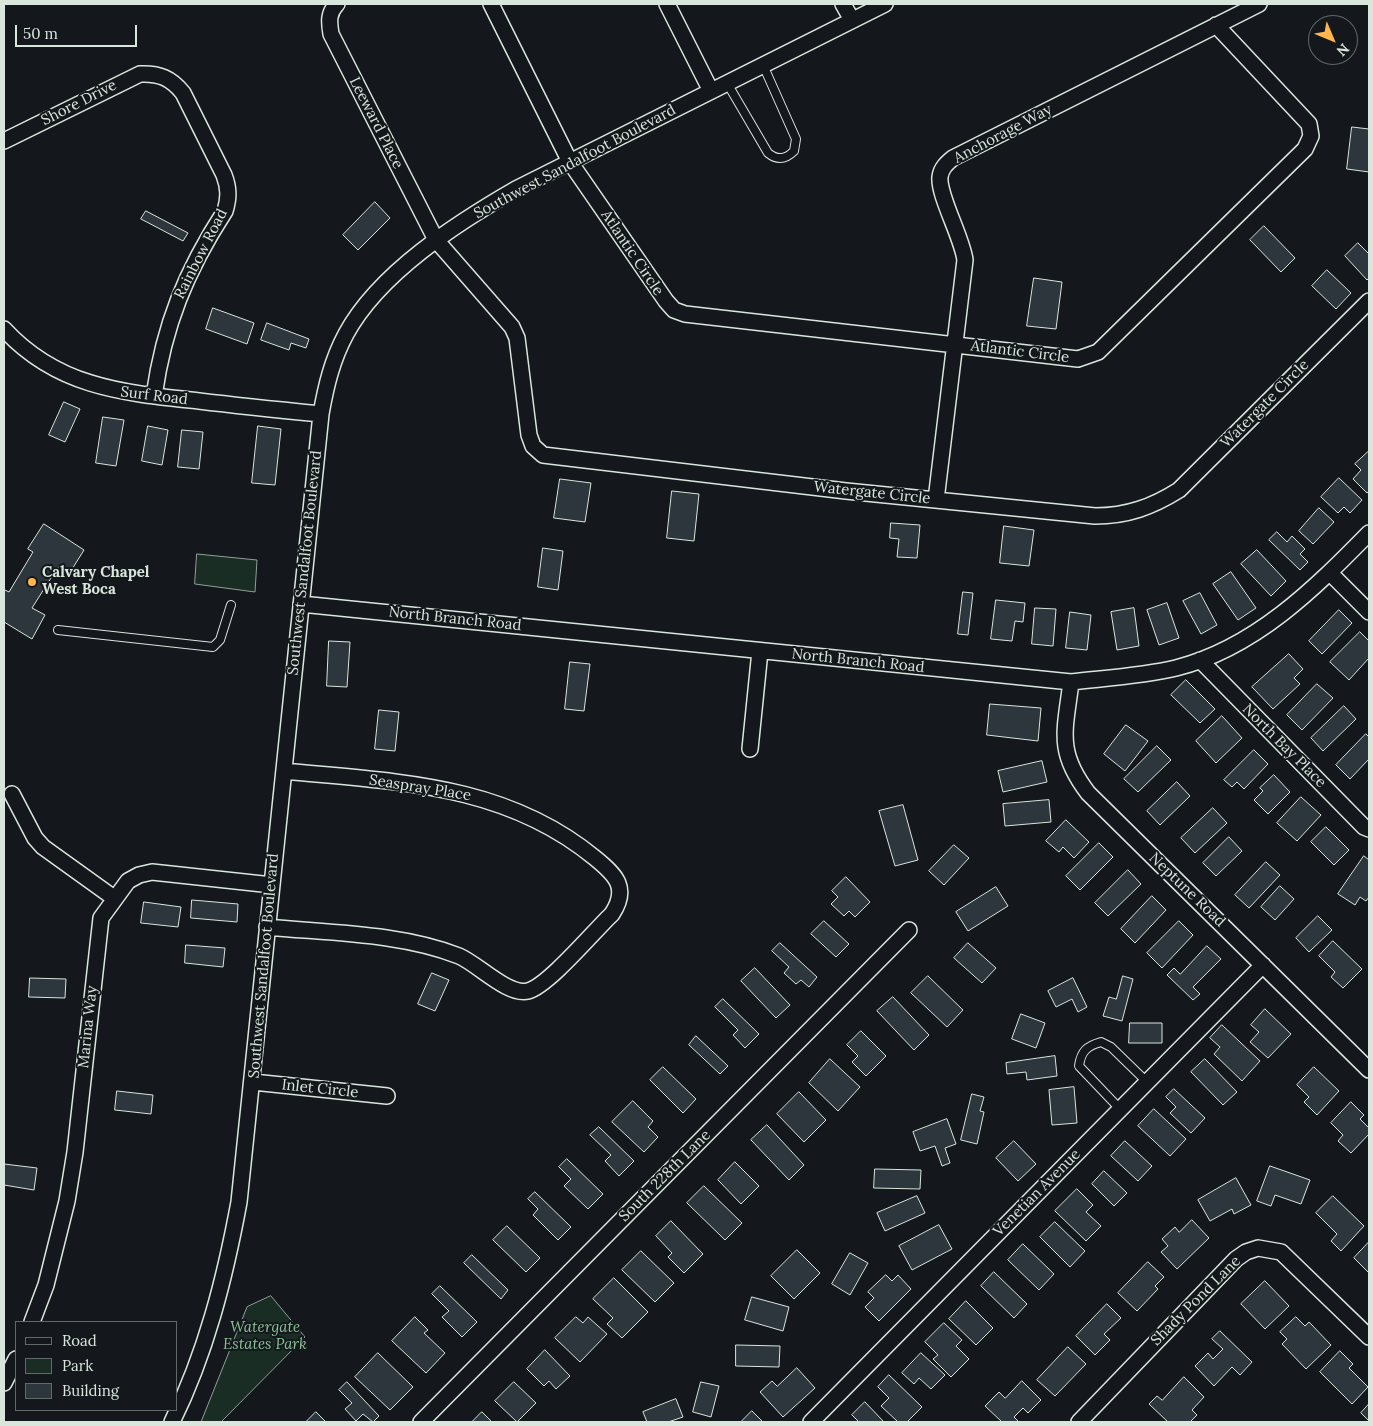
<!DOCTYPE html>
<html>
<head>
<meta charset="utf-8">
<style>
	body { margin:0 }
	#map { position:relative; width:1373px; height:1426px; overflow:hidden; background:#14181c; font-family:Lora,serif }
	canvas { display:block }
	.frame { position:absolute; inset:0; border:5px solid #d8e6dc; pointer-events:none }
	.legend { position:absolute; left:15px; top:1321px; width:162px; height:90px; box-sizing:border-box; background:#14181c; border:1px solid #626a69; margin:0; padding:6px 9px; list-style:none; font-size:15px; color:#d8e6dc }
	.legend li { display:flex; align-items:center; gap:10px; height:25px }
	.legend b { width:25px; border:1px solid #626a69 }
	.north { position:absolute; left:1308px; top:15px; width:50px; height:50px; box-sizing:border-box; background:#14181c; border:1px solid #626a69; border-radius:50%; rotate:135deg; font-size:14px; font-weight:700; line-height:20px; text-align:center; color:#d8e6dc }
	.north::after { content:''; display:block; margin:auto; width:18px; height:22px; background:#ffb74d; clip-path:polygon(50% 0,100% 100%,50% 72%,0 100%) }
	.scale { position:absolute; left:15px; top:25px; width:122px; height:22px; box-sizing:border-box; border:2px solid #d8e6dc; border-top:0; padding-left:6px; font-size:15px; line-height:18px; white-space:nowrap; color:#d8e6dc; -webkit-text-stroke:4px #14181c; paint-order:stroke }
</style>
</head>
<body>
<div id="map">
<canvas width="1373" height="1426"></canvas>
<div class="frame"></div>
<ul class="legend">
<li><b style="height:6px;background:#14181c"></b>Road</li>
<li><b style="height:14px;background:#1a2d24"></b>Park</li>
<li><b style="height:14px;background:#2c363c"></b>Building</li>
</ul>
<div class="north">N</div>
<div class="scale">50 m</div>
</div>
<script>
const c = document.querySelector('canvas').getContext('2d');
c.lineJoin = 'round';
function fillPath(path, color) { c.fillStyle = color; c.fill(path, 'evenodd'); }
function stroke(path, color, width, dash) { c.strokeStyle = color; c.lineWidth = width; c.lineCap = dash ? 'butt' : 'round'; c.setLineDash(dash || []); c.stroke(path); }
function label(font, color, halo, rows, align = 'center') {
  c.font = font + ' Lora,serif'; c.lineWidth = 4; c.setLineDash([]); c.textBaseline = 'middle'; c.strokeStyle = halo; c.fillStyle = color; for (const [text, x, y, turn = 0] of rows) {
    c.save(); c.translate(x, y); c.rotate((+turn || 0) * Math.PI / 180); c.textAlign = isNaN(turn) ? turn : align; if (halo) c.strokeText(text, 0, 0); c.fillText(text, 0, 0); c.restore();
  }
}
const green = new Path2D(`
	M197,554L257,560L255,592L195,584Z
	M271,1296L305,1337L221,1422H201L247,1307Z`);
const building = new Path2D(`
	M1352,127L1369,129V172L1347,169Z
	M375,202L390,218L358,250L343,235Z
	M146,211L188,233L183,241L141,219Z
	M1264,226L1295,258L1281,272L1250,240Z
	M1358,243L1369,254V278L1367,280L1345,256Z
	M1327,270L1351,293L1336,309L1312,286Z
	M1034,278L1062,282L1056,329L1027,326Z
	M213,308L254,323L247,344L206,329Z
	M267,323L309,339L306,348L291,343L289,350L261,340Z
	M64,402L80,409L65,442L49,435Z
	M103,417L124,420L116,466L96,463Z
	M148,426L168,430L162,465L142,461Z
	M258,426L281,429L275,485L252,483Z
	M182,430L203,432L199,469L178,467Z
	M1369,451V491L1367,493L1353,479L1361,470L1355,464Z
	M1339,478L1362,500L1350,513L1344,507L1338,513L1321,497Z
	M560,479L591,483L585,522L554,518Z
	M672,491L699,494L694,541L667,538Z
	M1319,508L1334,522L1313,544L1299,531Z
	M891,523L920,525L917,558L897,557L899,539L890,538Z
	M44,524L84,550L69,574L58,567L32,608L45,615L32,639L4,622V592L5,590L9,592L33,552L28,549Z
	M1004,526L1034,530L1029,566L1000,563Z
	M1277,532L1287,542L1292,536L1305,549L1300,554L1308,562L1300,570L1269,540Z
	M543,548L563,551L558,590L538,587Z
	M1257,550L1286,581L1271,596L1241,564Z
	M1231,572L1256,608L1238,620L1213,584Z
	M963,592L973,593L968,635L958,634Z
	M1200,593L1217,625L1201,634L1183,601Z
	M996,600L1025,603L1023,622L1015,621L1012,641L991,639Z
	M1167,603L1179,638L1159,645L1147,610Z
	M1035,608L1056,609L1053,646L1032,644Z
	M1134,608L1139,646L1117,650L1111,612Z
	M1339,610L1352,623L1322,654L1309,641Z
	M1070,612L1091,615L1087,650L1066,648Z
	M1360,632L1369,641V658L1349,680L1330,662Z
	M329,641L350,642L347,687L327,686Z
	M1289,654L1303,669L1294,678L1300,684L1273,709L1252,687Z
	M570,662L590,664L584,711L565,709Z
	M1186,680L1215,709L1200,723L1171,695Z
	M1317,684L1333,698L1302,730L1287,715Z
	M990,704L1041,708L1038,741L987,735Z
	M1344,706L1356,719L1323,751L1311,738Z
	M379,710L399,712L395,751L375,749Z
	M1222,716L1242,738L1216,763L1196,741Z
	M1126,725L1148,741L1125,771L1104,754Z
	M1366,734L1369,737V759L1350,779L1336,765Z
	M1157,746L1171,760L1138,792L1124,779Z
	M1254,750L1268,764L1244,789L1237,782L1232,787L1224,780Z
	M1042,761L1047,782L1003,792L998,771Z
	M1274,775L1290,792L1268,814L1254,800L1263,791L1260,788Z
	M1177,782L1190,796L1160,825L1147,811Z
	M1301,797L1321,815L1297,841L1277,823Z
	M1049,800L1051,822L1005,826L1003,804Z
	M903,805L918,860L895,866L879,811Z
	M1213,808L1227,823L1195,853L1181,838Z
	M1066,820L1089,842L1074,858L1063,847L1059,852L1046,841Z
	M1326,827L1349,850L1334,865L1311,842Z
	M1229,837L1242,851L1216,876L1203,863Z
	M1099,843L1113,857L1080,890L1066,876Z
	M954,845L969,858L944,885L929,871Z
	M1364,856L1369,860V897L1366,901L1360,897L1355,905L1338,894Z
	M1266,862L1280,875L1249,908L1235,895Z
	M1128,870L1141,884L1108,916L1095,903Z
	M846,877L870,902L855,917L849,911L844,916L831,904L838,897L832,891Z
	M1280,886L1294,899L1275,920L1261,907Z
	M996,887L1008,906L968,931L956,912Z
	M1152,896L1166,910L1135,943L1121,929Z
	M192,900L238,904L237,922L191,918Z
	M144,902L181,907L178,927L141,923Z
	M1318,916L1332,930L1309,952L1296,938Z
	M824,921L849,944L836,957L811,934Z
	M1179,921L1193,935L1162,968L1147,953Z
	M1333,941L1362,969L1343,988L1331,977L1335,972L1319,956Z
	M780,943L817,977L809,987L801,980L796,984L784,973L789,967L772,951Z
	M968,943L996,968L982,983L954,958Z
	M186,945L225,948L223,967L185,963Z
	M1207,946L1221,959L1193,987L1200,994L1193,1000L1167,975L1174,968L1180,974Z
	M755,968L790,1005L776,1018L741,981Z
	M432,973L449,980L435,1011L418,1004Z
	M928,976L963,1010L947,1027L911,993Z
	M1123,976L1133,979L1122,1021L1103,1016L1109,997L1116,999Z
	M30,978L66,979L65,998L29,997Z
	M1073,978L1087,1007L1078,1012L1072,999L1056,1007L1048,991Z
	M893,997L929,1035L914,1050L877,1011Z
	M723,999L759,1034L745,1048L733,1035L738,1030L715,1007Z
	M1265,1009L1291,1034L1268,1058L1250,1042L1259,1032L1251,1025Z
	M1021,1014L1045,1023L1036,1048L1012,1039Z
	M1130,1023H1162V1043H1129Z
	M1222,1025L1260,1061L1242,1081L1214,1054L1220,1047L1210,1038Z
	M861,1031L886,1056L866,1076L852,1062L858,1056L847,1045Z
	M696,1036L728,1066L720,1074L689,1045Z
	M1055,1056L1057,1076L1027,1080L1026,1072L1007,1074L1006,1063Z
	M830,1059L860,1087L838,1111L809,1083Z
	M1205,1059L1237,1092L1223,1105L1191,1072Z
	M663,1067L696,1099L683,1113L650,1080Z
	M1314,1067L1339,1091L1317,1115L1304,1102L1309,1097L1297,1085Z
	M1074,1087L1077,1123L1052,1125L1049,1090Z
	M1174,1089L1205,1118L1191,1133L1170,1113L1176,1107L1166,1097Z
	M117,1091L153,1095L151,1114L115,1110Z
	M799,1092L826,1120L804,1142L777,1114Z
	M972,1094L984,1097L980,1111L984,1112L977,1144L961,1140Z
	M633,1101L653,1121L648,1127L658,1137L644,1152L612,1122Z
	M1351,1102L1364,1115L1360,1119L1369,1128V1134L1351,1153L1338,1141L1343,1135L1331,1123Z
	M1154,1109L1186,1139L1170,1156L1138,1126Z
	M947,1119L956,1144L945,1148L950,1163L942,1166L935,1146L920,1151L913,1132Z
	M767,1125L804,1165L789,1180L751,1140Z
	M599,1127L634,1161L619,1176L605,1161L611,1155L590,1135Z
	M1014,1141L1036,1164L1018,1181L996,1158Z
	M1125,1141L1152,1166L1138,1181L1111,1156Z
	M567,1159L603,1194L588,1209L564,1186L571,1179L559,1167Z
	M735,1162L759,1186L741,1204L718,1180Z
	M4,1164L37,1168L34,1190L4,1185Z
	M1270,1166L1310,1180L1301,1204L1275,1195L1271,1206L1257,1201Z
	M875,1169L921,1170L920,1189L874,1188Z
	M1104,1171L1127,1193L1114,1206L1092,1184Z
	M1236,1178L1251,1205L1234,1214L1232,1209L1210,1221L1198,1200Z
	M704,1186L742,1223L725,1240L687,1203Z
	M1077,1189L1093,1205L1086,1212L1101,1226L1086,1241L1055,1211Z
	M535,1192L571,1227L558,1240L533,1215L538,1209L528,1199Z
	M917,1196L925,1213L885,1231L877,1213Z
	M1333,1196L1364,1226L1341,1251L1331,1241L1337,1234L1316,1213Z
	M1192,1220L1209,1238L1177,1269L1161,1252L1168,1246L1162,1239L1175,1227L1179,1232Z
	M671,1221L703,1254L684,1273L668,1257L672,1253L656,1236Z
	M1055,1222L1085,1251L1070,1267L1040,1237Z
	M939,1225L952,1249L912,1270L899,1246Z
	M507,1226L540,1258L526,1272L493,1240Z
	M1369,1242V1273L1354,1258Z
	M1023,1244L1054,1274L1039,1290L1008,1260Z
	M797,1250L820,1273L794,1299L771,1276Z
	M641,1251L674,1283L655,1302L622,1270Z
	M850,1253L868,1263L850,1295L832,1284Z
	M472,1255L508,1290L501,1299L464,1263Z
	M1148,1262L1164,1277L1155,1286L1158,1289L1137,1311L1118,1293Z
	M994,1272L1027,1304L1014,1318L981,1286Z
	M886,1275L892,1281L898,1275L911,1289L879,1321L865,1307L874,1298L868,1292Z
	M614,1278L648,1312L622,1338L607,1324L613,1318L593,1299Z
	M1265,1281L1289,1306L1265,1329L1241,1304Z
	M440,1286L477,1322L462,1337L442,1317L449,1311L432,1294Z
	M752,1297L789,1307L783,1331L745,1320Z
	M966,1301L993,1328L976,1345L949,1319Z
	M1107,1304L1121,1318L1104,1334L1110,1340L1095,1355L1076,1336Z
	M415,1317L428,1330L424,1333L445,1353L426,1373L392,1341Z
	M576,1317L583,1323L588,1317L607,1334L580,1362L555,1338Z
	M1296,1317L1305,1326L1309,1322L1331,1345L1306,1369L1282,1344L1287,1339L1280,1332Z
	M944,1323L962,1340L956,1346L969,1359L951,1377L933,1359L938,1355L925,1342Z
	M1220,1331L1252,1362L1240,1375L1232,1367L1214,1386L1195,1366L1208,1353L1213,1359L1223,1349L1212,1339Z
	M736,1345L780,1346L779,1367L736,1366Z
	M1068,1347L1086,1364L1055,1396L1037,1380Z
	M545,1350L570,1376L556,1389L549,1381L544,1386L527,1369Z
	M1340,1351L1353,1364L1349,1368L1368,1387L1352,1404L1320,1372Z
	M378,1353L413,1387L390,1410L355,1377Z
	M921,1353L945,1375L931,1389L919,1378L914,1384L902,1373Z
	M797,1368L815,1388L783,1417L760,1392L772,1381L777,1386Z
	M889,1375L922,1407L907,1422H898L881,1406L889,1398L878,1387Z
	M1184,1377L1204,1397L1192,1410L1197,1415L1190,1422H1168L1149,1404L1157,1396L1162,1400Z
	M1022,1381L1041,1400L1028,1413L1023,1408L1014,1417L1019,1422H1002L985,1406L999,1392L1005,1398Z
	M347,1382L379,1416L373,1422L363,1414L356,1421L345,1409L352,1403L339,1390Z
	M514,1382L536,1403L517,1422L495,1401Z
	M701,1382L719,1386L711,1417L693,1412Z
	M676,1399L683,1417L668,1422H647L643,1412Z
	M865,1402L884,1422H859L852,1415Z
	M1369,1404V1421L1361,1413Z
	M752,1411L763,1422H741Z
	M316,1412L326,1422H306Z
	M482,1412L492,1422H472Z`);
const lane = new Path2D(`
	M727,83L768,153C778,161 786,159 794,151L796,139L763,65
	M58,630L213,647L220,640L231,605
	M1120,1109L1079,1066C1081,1051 1087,1046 1101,1042L1111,1047L1147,1082`);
const street = new Path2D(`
	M337,4C328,13 329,22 331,34L436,240L512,327L517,338L529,435L533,446L543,455L846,491L1095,516C1127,516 1152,507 1179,490L1369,301
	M491,4L570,162L666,301L674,310L685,314L1078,359L1098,352L1305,149L1311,136L1309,124L1216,25
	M667,4L711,91
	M843,4L852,20
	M4,141L140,74C159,73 171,78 183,93L224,175C229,188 229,198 225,211C186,271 164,325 154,396
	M4,329C58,388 125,393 199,401C240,406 280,410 321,414
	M936,500L965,260C962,237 938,195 940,177C941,168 947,163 953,158L1259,4
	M1330,573L1369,612
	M301,604L1071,682C1106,678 1142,676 1176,668C1255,648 1314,589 1369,533
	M1200,660L1364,827L1369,829
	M1071,682C1065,731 1056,751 1088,793L1369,1070
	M750,749L760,651
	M12,794L35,838L43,847L114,898
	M267,927C329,933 401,933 459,956C478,964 508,996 528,991C548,986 595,930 612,914C629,888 616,875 595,858C504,783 395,782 284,771
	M253,1082L387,1096
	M32,1322L46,1285L67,1201L75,1152L101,918L128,881L139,875L152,872L272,885
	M4,1383L16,1359
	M172,1422C206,1353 225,1278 239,1202L321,414C326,386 332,360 346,334C379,273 457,223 516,189L885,4
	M421,1422L909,930
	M811,1422L1263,965
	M1079,1422L1236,1259L1246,1252L1258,1248L1281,1252L1369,1337`);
const markers = [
	[32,582,5,"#ffb74d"]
];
const streetNames = [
	["Shore Drive",79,103,-27],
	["Leeward Place",376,123,63],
	["Anchorage Way",1003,134,-28],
	["Southwest Sandalfoot Boulevard",575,162,-28],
	["Atlantic Circle",632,253,56],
	["Rainbow Road",201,254,-63],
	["Atlantic Circle",1020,352,7],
	["Surf Road",154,396,7],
	["Watergate Circle",1265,404,-45],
	["Watergate Circle",872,493,6],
	["Southwest Sandalfoot Boulevard",305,563,-84],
	["North Branch Road",455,619,6],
	["North Branch Road",858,661,6],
	["North Bay Place",1284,746,45],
	["Seaspray Place",420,788,9],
	["Neptune Road",1187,890,44],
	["Southwest Sandalfoot Boulevard",264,966,-85],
	["Marina Way",88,1027,-84],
	["Inlet Circle",320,1089,6],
	["South 228th Lane",665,1176,-45],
	["Venetian Avenue",1037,1193,-45],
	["Shady Pond Lane",1196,1301,-45]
];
const poiNames = [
	["Calvary Chapel",42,573],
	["West Boca",42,590]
];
const parkNames = [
	["Watergate",265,1328],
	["Estates Park",265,1345]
];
fillPath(green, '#1a2d24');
stroke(green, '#939e99', 1);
fillPath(building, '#2c363c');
stroke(building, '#d8e6dc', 1);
stroke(lane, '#d8e6dc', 10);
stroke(street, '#d8e6dc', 18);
stroke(lane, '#14181c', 8);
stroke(street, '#14181c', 15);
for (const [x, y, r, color] of markers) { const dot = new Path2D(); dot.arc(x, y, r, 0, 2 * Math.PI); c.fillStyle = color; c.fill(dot); stroke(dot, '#14181c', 2); }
label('15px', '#d8e6dc', '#14181c', streetNames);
label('bold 15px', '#d8e6dc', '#14181c', poiNames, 'left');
label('italic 15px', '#8ac095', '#14181c', parkNames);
</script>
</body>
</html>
